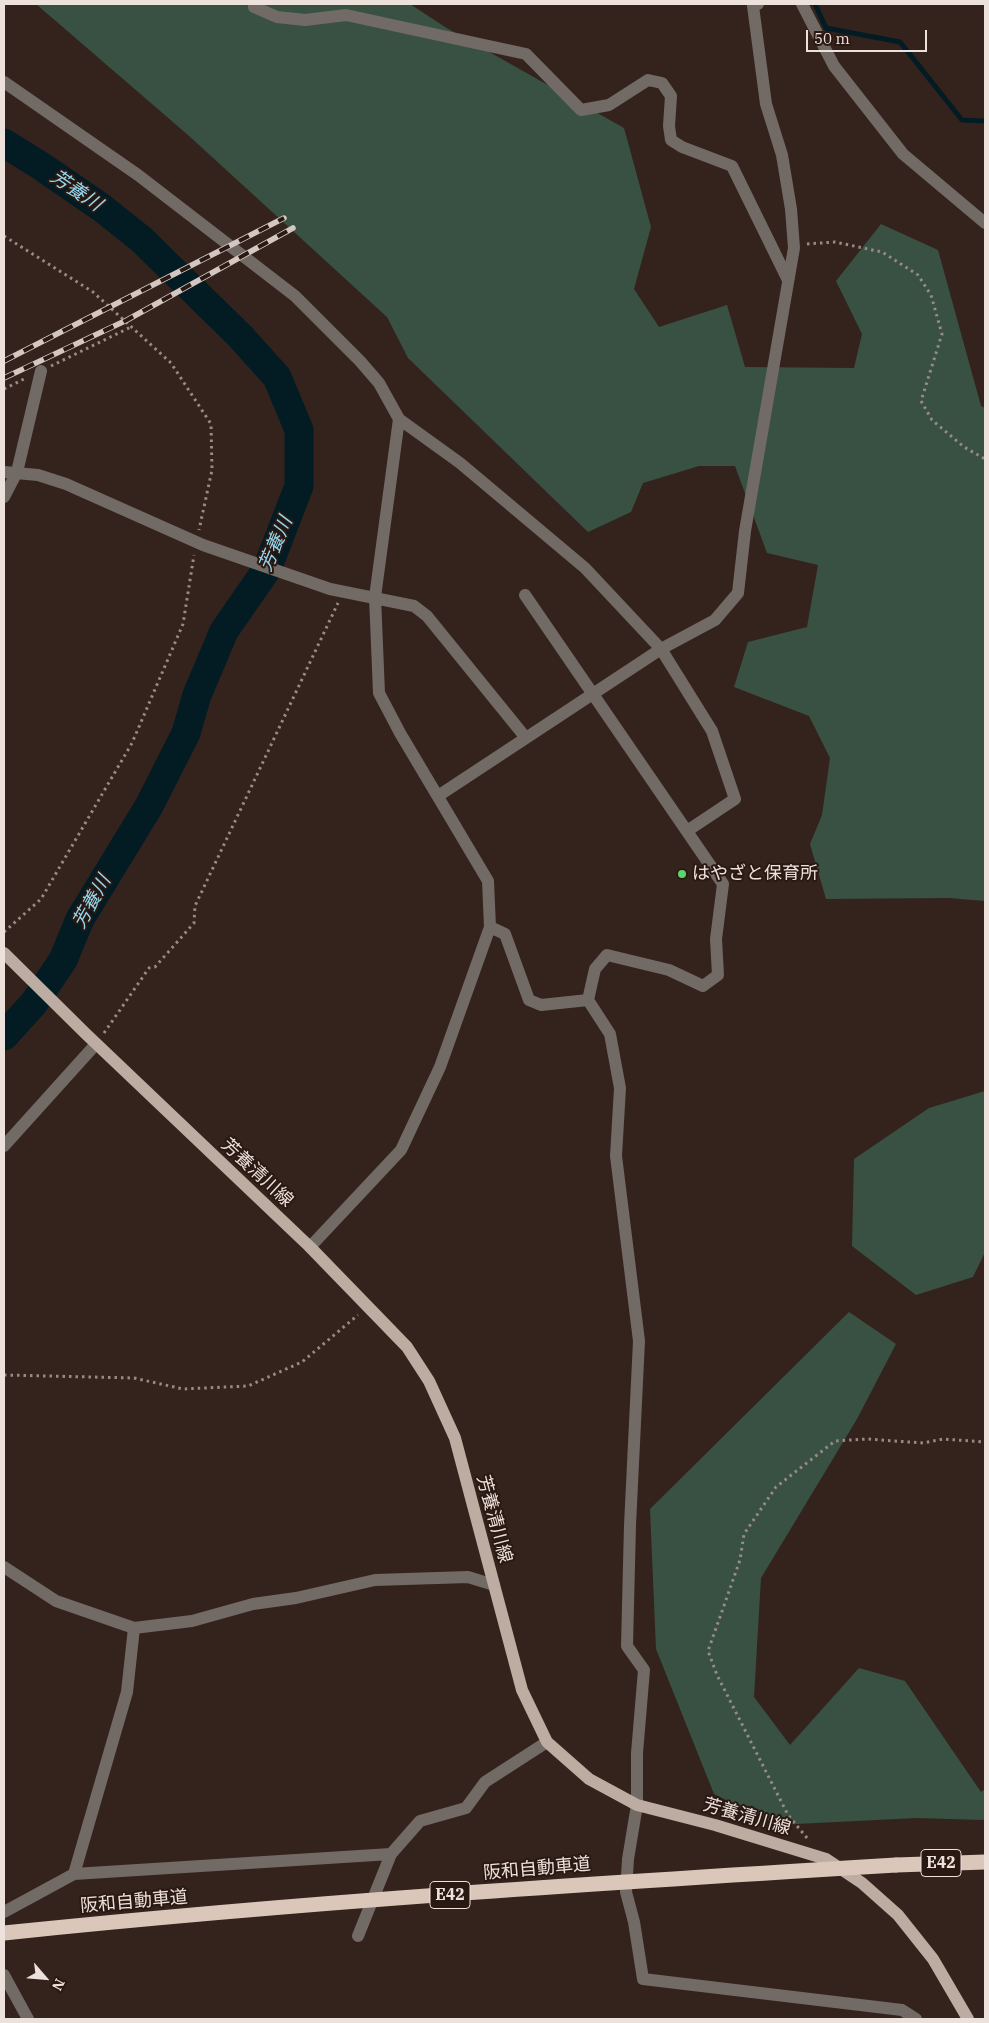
<!DOCTYPE html>
<html>
<head>
<meta charset="utf-8">
<style>
	body { margin:0 }
	#map { position:relative; width:989px; height:2023px; overflow:hidden; background:#34231c; font-family:"IBM Plex Serif",serif }
	canvas { display:block }
	.frame { position:absolute; inset:0; border:5px solid #ede1dc; pointer-events:none }
	.north { position:absolute; left:20px; top:1953px; width:50px; height:50px; -webkit-text-stroke:4px #2a1912; paint-order:stroke; rotate:117deg; font-size:14px; font-weight:700; line-height:20px; text-align:center; color:#ede1dc }
	.north::after { content:''; display:block; margin:auto; width:18px; height:22px; background:#ede1dc; clip-path:polygon(50% 0,100% 100%,50% 72%,0 100%) }
	.scale { position:absolute; left:806px; top:30px; width:121px; height:22px; box-sizing:border-box; border:2px solid #ede1dc; border-top:0; padding-left:6px; font-size:15px; line-height:18px; white-space:nowrap; color:#ede1dc; -webkit-text-stroke:4px #2a1912; paint-order:stroke }
</style>
</head>
<body>
<div id="map">
<canvas width="989" height="2023"></canvas>
<div class="frame"></div>
<div class="north">N</div>
<div class="scale">50 m</div>
</div>
<script>
const c = document.querySelector('canvas').getContext('2d');
c.lineJoin = 'round';
function fillPath(path, color) { c.fillStyle = color; c.fill(path, 'evenodd'); }
function stroke(path, color, width, dash) { c.strokeStyle = color; c.lineWidth = width; c.lineCap = dash ? 'butt' : 'round'; c.setLineDash(dash || []); c.stroke(path); }
function label(font, color, halo, rows, align = 'center') {
  c.font = font + ' "IBM Plex Serif","Noto Sans JP",serif'; c.lineWidth = 4; c.setLineDash([]); c.textBaseline = 'middle'; c.strokeStyle = halo; c.fillStyle = color; for (const [text, x, y, turn = 0] of rows) {
    c.save(); c.translate(x, y); c.rotate((+turn || 0) * Math.PI / 180); c.textAlign = isNaN(turn) ? turn : align; if (halo) c.strokeText(text, 0, 0); c.fillText(text, 0, 0); c.restore();
  }
}
const green = new Path2D(`
	M36,4H410L445,27L624,128L651,227L634,289L659,327L727,305L745,367L854,368L862,334L836,281L881,224L938,250L981,406L985,408V901L949,898L826,899L810,844L822,815L830,758L809,716L734,687L748,642L807,627L818,565L767,553L735,466H699L643,483L631,512L588,532L408,358L387,317L188,135Z
	M985,1091V1252L973,1277L916,1295L852,1246L854,1159L929,1108Z
	M849,1312L896,1344L857,1419L761,1578L754,1697L790,1745L859,1668L905,1681L981,1792L985,1789V1819L983,1820L917,1818L776,1825L714,1794L656,1649L650,1509Z`);
const stream = new Path2D(`
	M815,4L826,28L900,42L962,120L985,121`);
const river = new Path2D(`
	M4,143L41,166L102,208L141,239L240,336L277,377L299,430V486L267,569L224,631L197,695L186,733L149,806L80,919L63,960L34,1003L4,1036`);
const path = new Path2D(`
	M4,236L93,292L171,363L211,424L212,470L199,530
	M807,244L835,242L882,252L918,275L931,295L942,334L921,401L932,420L964,447L985,459
	M51,366L131,327
	M4,389L26,378
	M4,932L41,899L132,743L183,624L194,555
	M104,1033L149,968L155,967L194,923L195,906L338,603
	M4,1375L134,1378L183,1389L248,1386L302,1362L358,1315
	M807,1838L788,1815L717,1675L708,1651L740,1560L744,1534L776,1487L835,1441L867,1439L923,1443L943,1439L985,1442`);
const minor = new Path2D(`
	M802,4L834,66L903,154L985,223
	M254,7L277,17L305,20L346,15L526,54L581,110L609,105L648,80L662,83L671,96L669,126L671,140L682,147L732,166L788,280
	M4,82L138,175L295,296L360,361L379,383L399,419L460,463L585,568L661,649L712,731L735,799L687,831
	M4,472L38,475L66,484L203,545L330,589L414,606L427,616L526,738
	M4,497L17,472L41,371
	M525,595L723,884L716,939L718,975L703,986L669,970L607,955L595,969L588,1000L610,1034L620,1088L616,1156L639,1341L630,1525L627,1646L644,1670L637,1753V1805L628,1859L626,1892L634,1922L643,1979L902,2010L916,2019
	M438,796L661,649L715,620L738,593L745,531L794,248L791,209L782,155L766,104L753,6L758,4
	M490,927L505,934L529,1000L541,1005L588,1000
	M4,1146L96,1044
	M310,1247L401,1150L440,1067L490,927L488,881L400,733L379,693L375,597L399,419
	M4,1567L56,1601L134,1628L192,1621L253,1604L296,1598L375,1580L468,1577L494,1585
	M74,1874L127,1692L134,1628
	M4,1912L74,1874L391,1854
	M358,1936L391,1854L420,1821L466,1808L485,1782L547,1742
	M4,1975L28,2019`);
const major = new Path2D(`
	M4,953L85,1033L310,1247L407,1347L429,1381L455,1438L522,1690L547,1742L589,1779L637,1805L715,1825L826,1859L862,1883L898,1915L933,1959L968,2019`);
const highway = new Path2D(`
	M896,1865L985,1862`);
const rail = new Path2D(`
	M4,361L284,218
	M4,378L127,320L293,228`);
const highwayBridge = new Path2D(`
	M4,1933C301,1902 599,1883 896,1865`);
const markers = [
	[682,874,5,"#5cd56d"]
];
const shields = [
	[941,1863,40],
	[450,1895,40]
];
const shieldNames = [
	["E42",941,1863],
	["E42",450,1895]
];
const poiNames = [
	["はやざと保育所",692,874]
];
const streetNames = [
	["芳養清川線",257,1173,43],
	["芳養清川線",494,1519,75],
	["芳養清川線",747,1817,16],
	["阪和自動車道",537,1869,-5],
	["阪和自動車道",134,1902,-5]
];
const waterNames = [
	["芳養川",76,191,34],
	["芳養川",276,544,-67],
	["芳養川",92,902,-61]
];
fillPath(green, '#395143');
stroke(stream, '#031c24', 5);
stroke(river, '#031c24', 29);
stroke(path, '#998a84', 3, [2.5, 4]);
stroke(minor, '#726a64', 12);
stroke(major, '#bdaca1', 12);
stroke(highway, '#dbc7b9', 15);
stroke(rail, '#d4c7c2', 5.5);
stroke(rail, '#2a1912', 4, [11]);
stroke(highwayBridge, '#dbc7b9', 15);
for (const [x, y, r, color] of markers) { const dot = new Path2D(); dot.arc(x, y, r, 0, 2 * Math.PI); c.fillStyle = color; c.fill(dot); stroke(dot, '#2a1912', 2); }
for (const [x, y, w] of shields) { const box = new Path2D(); box.roundRect(x - w / 2, y - 13.5, w, 27, 4); c.fillStyle = '#2a1912'; c.fill(box); stroke(box, '#ede1dc', 1); }
label('bold 16px', '#ede1dc', null, shieldNames);
label('18px', '#ede1dc', '#2a1912', poiNames, 'left');
label('18px', '#ede1dc', '#2a1912', streetNames);
label('italic 19px', '#95d7ef', '#2a1912', waterNames);
</script>
</body>
</html>
